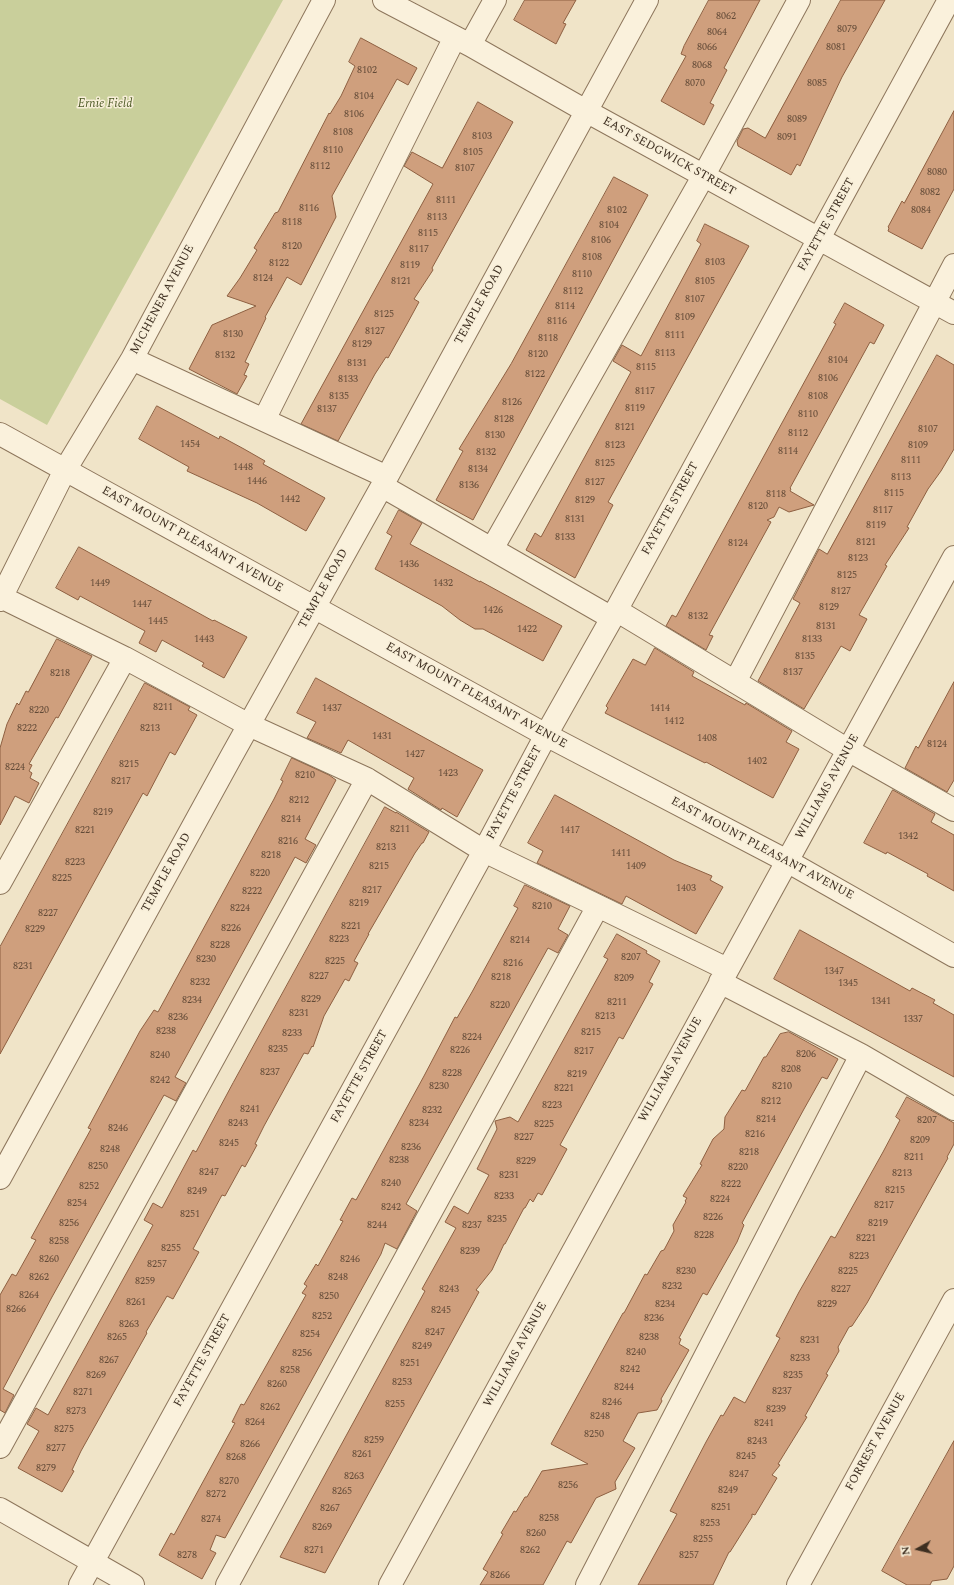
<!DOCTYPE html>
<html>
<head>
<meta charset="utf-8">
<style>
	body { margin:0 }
	#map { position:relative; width:954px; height:1585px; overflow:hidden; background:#f0e4c8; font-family:Spectral,serif }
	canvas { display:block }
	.north { position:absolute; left:898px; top:1529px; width:40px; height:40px; -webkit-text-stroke:3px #f7eed8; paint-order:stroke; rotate:262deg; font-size:11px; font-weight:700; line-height:16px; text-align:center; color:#3d2e20 }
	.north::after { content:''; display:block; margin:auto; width:14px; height:18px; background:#3d2e20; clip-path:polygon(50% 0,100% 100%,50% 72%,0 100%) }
</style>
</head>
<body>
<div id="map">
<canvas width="954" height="1585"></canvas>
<div class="north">N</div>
</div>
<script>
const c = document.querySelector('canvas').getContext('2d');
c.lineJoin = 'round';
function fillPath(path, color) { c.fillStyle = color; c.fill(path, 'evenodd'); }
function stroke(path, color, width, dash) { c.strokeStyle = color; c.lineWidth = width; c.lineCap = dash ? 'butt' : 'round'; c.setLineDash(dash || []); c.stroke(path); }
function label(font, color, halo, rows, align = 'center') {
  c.font = font + ' Spectral,serif'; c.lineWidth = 3; c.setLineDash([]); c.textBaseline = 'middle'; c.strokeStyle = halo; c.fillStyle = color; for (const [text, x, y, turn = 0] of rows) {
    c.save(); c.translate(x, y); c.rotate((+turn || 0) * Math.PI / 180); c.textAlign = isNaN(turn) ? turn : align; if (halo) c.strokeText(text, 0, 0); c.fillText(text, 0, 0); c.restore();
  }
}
const green = new Path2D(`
	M0,0H283L47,425L0,399Z`);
const building = new Path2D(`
	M525,0H576L563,23L566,24L556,44L514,20Z
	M709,0H760L724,68L727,70L710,103L714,105L704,125L661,101L686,56L681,54L684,46Z
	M841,0H885L842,77L800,166L797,164L791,175L738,146L737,141L743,129L748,128L765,138Z
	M361,38L417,68L408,85L397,79L332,196L336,217L301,285L287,277L275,299L265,317L266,318L245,362L249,364L244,375L247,376L237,394L189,369L212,325L256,306L227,296L240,278L257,250L254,248L275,213L278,212L329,113L330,114L341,96L355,66L349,62Z
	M478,102L513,122L432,268L433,270L414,299L419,302L407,324L388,358L386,357L375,374L338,441L301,424L433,184L404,166L412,152L442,168Z
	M954,111V189L922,249L888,231L889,228L888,227L902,201L904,203Z
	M614,177L648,195L473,520L436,500L463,451L459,449L511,364Z
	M705,224L749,246L608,502L613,505L575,578L526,550L535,533L541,537L631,372L613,361L622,345L641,356L701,244L697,241Z
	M845,303L884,325L874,344L870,342L790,488L791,489L790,491L814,505L789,512L779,507L774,517L767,520L771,522L709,635L713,636L706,650L666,626L672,615L676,617L836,324L834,323Z
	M937,355L954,365V449L941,471L928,489L907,527L909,528L885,565L887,566L859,615L867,619L850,651L841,646L804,709L758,681L800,603L793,599L819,549L827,554Z
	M157,406L219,439L220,436L244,449L265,461L263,464L325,498L306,531L257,503L187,471L189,467L139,439Z
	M399,510L422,523L410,544L480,582V581L562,626L543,661L483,629H475L460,620L442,606L375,569L392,536L387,533Z
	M79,547L213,621L214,620L247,637L224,678L202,666L204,663L162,640L156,652L139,643L145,631L80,596L78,600L56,588Z
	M57,639L92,656L58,718L56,717L29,764L32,765L29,771L32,773L30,778L39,783L29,803L15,796L0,825V748L7,724L17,703L19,705L26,691L28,692Z
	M655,648L694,672L692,676L745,705L746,703L792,731L786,742L799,749L773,798L706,762L705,763L605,713L608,708L606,706L633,659L645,665Z
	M316,678L483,770L457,817L442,808L441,810L408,789L414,778L348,740L341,753L307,738L316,722L297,713Z
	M954,682V780L947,792L905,768L916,746L918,748Z
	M145,683L190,707L188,710L197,715L175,755L170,752L147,796L143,793L0,1054V947Z
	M292,758L329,775L336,780L305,839L316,845L306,863L295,857L175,1077L186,1083L176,1101L164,1095L52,1297L3,1389L14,1395L5,1413L0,1410V1295L12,1274L16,1276L36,1240L31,1238L91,1129L88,1128L140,1031L154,1010L158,1012L274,799L283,781L281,780Z
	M893,790L935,814L931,822L954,835V891L927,876L928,874L887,852L886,854L864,843Z
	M555,795L674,860L712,876L710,880L723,887L696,934L626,896L622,904L537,863L543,851L528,843Z
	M385,807L396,813V812L429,832L423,843H422L415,853L368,934H369L354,961L358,963L349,981L345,979L324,1016L313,1047L312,1046L308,1054L304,1053L264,1126L255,1144L257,1145L245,1167L242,1165L225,1196L222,1195L193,1249L199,1252L173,1299L167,1296L146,1332L147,1333L81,1451L72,1470L74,1471L62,1492L18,1468L39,1431L27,1424L36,1408L48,1415L153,1225L144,1220L153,1203L162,1208L193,1150L196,1152L233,1083Z
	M525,885L570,906L558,929L568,935L558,953L548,948L406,1204L417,1211L397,1249L385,1243L381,1254L225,1538L216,1535L210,1550L216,1553L202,1579L159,1555L171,1533L174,1535L235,1423L232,1422L241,1404L244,1405L306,1295L302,1293L307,1286L304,1284L316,1264L318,1266L343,1221L340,1220L352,1198L356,1200L366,1182L424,1076L455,1017L457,1018L472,992L518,908L514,906Z
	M800,930L910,991L912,988L935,1000L933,1003L954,1015V1077L774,979Z
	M617,934L647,951L646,953L660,961L649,982L653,984L646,997L623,1039L619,1037L560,1145L567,1149L553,1175L542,1195L538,1193L533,1202L530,1199L525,1208H524L505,1244H504L492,1270L476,1290L479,1292L325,1573L280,1557L425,1291L422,1289L456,1228L445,1222L454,1206L468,1214L489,1175L477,1169L497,1129L495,1121L510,1117L518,1122L608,959L604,957Z
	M789,1032L838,1059L827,1079L822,1077L804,1109L742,1223L744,1225L737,1242L707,1295L703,1293L679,1338L681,1339L679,1344L689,1350L661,1399L662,1401L657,1410L638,1413L623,1441L635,1448L615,1482L616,1489L596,1498L571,1543L567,1541L543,1585H480L488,1572L483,1569L503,1534L501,1533L514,1511L516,1512L525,1497H527L542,1471L588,1464L551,1444L623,1313H624L645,1274L647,1275L661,1251L664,1250L674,1231L673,1225L686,1202L685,1201L687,1198L683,1196L702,1165L700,1164L713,1139L724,1129L725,1117L742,1090L745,1091L764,1057H766L780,1034Z
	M907,1097L954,1123V1144L947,1157L948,1158L867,1303L852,1326L849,1327L838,1347L839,1351L826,1374L828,1375L805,1416L807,1417L778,1464L780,1465L772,1475L777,1478L755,1515L752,1514V1517L730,1552H729L713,1585H638L677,1514L670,1511L706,1442L721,1415L723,1416L734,1397L745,1403L780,1338L776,1336L799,1292L831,1236L835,1238L883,1152L900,1120L896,1117Z
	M954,1441V1566L947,1579L932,1581L930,1585H907L882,1571Z`);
const minor = new Path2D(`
	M384,0L470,45L586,111L954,313
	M470,45L495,0
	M132,359L387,477
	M264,420L455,37
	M0,434L546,735L787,861L954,956
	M382,486L612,618
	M492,549L704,175L799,0
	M0,600L65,470L132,359L324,0
	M616,610L848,750L954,810
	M735,682L954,265
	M0,883L125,658L1,597
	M598,906L727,969
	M720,982L861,1055L954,1109
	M0,1178L231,757L382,486L647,0
	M0,1447L367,779L249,725L125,658
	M0,1509L133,1585
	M80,1585L484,851L546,735L612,618L949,0
	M227,1585L598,906L484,851L367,779
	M390,1585L954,557
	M587,1585L861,1055
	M798,1585L954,1300`);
const numberNames = [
	["8062",726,17],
	["8079",847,30],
	["8064",717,33],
	["8066",707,48],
	["8081",836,48],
	["8068",702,66],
	["8102",367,71],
	["8070",695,84],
	["8085",817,84],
	["8104",364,97],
	["8106",354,115],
	["8089",797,120],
	["8108",343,133],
	["8103",482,137],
	["8091",787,138],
	["8110",333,151],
	["8105",473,153],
	["8112",320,167],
	["8107",465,169],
	["8080",937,173],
	["8082",930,193],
	["8111",446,201],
	["8116",309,209],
	["8102",617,211],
	["8084",921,211],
	["8113",437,218],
	["8118",292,223],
	["8104",609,226],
	["8115",428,234],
	["8106",601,241],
	["8120",292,247],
	["8117",419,250],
	["8108",592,258],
	["8103",715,263],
	["8122",279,264],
	["8119",410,266],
	["8110",582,275],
	["8124",263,279],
	["8121",401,282],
	["8105",705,282],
	["8112",573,292],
	["8107",695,300],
	["8114",565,307],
	["8125",384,315],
	["8109",685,318],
	["8116",557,322],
	["8127",375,332],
	["8130",233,335],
	["8111",675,336],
	["8118",548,339],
	["8129",362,345],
	["8113",665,354],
	["8120",538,355],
	["8132",225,356],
	["8104",838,361],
	["8131",357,364],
	["8115",646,368],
	["8122",535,375],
	["8106",828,379],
	["8133",348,380],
	["8117",645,392],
	["8135",339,397],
	["8108",818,397],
	["8126",512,403],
	["8119",635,409],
	["8137",327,410],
	["8110",808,415],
	["8128",504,420],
	["8121",625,428],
	["8107",928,430],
	["8112",798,434],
	["8130",495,436],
	["1454",190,445],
	["8123",615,446],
	["8109",918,446],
	["8114",788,452],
	["8132",486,453],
	["8111",911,461],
	["8125",605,464],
	["1448",243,468],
	["8134",478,470],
	["8113",901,478],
	["1446",257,482],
	["8127",595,483],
	["8136",469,486],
	["8115",894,494],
	["8118",776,495],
	["1442",290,500],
	["8129",585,501],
	["8120",758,507],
	["8117",883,511],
	["8131",575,520],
	["8119",876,526],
	["8133",565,538],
	["8121",866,543],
	["8124",738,544],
	["8123",858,559],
	["1436",409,565],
	["8125",847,576],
	["1449",100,584],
	["1432",443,584],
	["8127",841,592],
	["1447",142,605],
	["8129",829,608],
	["1426",493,611],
	["8132",698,617],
	["1445",158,622],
	["8131",826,627],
	["1422",527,630],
	["1443",204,640],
	["8133",812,640],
	["8135",805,657],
	["8137",793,673],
	["8218",60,674],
	["8211",163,708],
	["1437",332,709],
	["1414",660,709],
	["8220",39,711],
	["1412",674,722],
	["8222",27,729],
	["8213",150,729],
	["1431",382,737],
	["1408",707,739],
	["8124",937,745],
	["1427",415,755],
	["1402",757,762],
	["8215",129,765],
	["8224",15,768],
	["1423",448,774],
	["8210",305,776],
	["8217",121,782],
	["8212",299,801],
	["8219",103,813],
	["8214",291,820],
	["8211",400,830],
	["8221",85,831],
	["1417",570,831],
	["1342",908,837],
	["8216",288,842],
	["8213",386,848],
	["1411",621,854],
	["8218",271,856],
	["8223",75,863],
	["8215",379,867],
	["1409",636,867],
	["8220",260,874],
	["8225",62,879],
	["1403",686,889],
	["8217",372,891],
	["8222",252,892],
	["8219",359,904],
	["8210",542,907],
	["8224",240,909],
	["8227",48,914],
	["8221",351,927],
	["8226",231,929],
	["8229",35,930],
	["8223",339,940],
	["8214",520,941],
	["8228",220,946],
	["8207",631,958],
	["8230",206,960],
	["8225",335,962],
	["8216",513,964],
	["8231",23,967],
	["1347",834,972],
	["8227",319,977],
	["8218",501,978],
	["8209",624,979],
	["8232",200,983],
	["1345",848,984],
	["8229",311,1000],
	["8234",192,1001],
	["1341",881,1002],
	["8211",617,1003],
	["8220",500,1006],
	["8231",299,1014],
	["8213",605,1017],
	["8236",178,1018],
	["1337",913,1020],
	["8238",166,1032],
	["8215",591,1033],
	["8233",292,1034],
	["8224",472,1038],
	["8235",278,1050],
	["8226",460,1051],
	["8217",584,1052],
	["8206",806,1055],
	["8240",160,1056],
	["8208",791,1070],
	["8237",270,1073],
	["8228",452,1074],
	["8219",577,1075],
	["8242",160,1081],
	["8230",439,1087],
	["8210",782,1087],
	["8221",564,1089],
	["8212",771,1102],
	["8223",552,1106],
	["8241",250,1110],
	["8232",432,1111],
	["8214",766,1120],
	["8207",927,1121],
	["8243",238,1124],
	["8234",419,1124],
	["8225",544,1125],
	["8246",118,1129],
	["8216",755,1135],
	["8227",524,1138],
	["8209",920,1141],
	["8245",229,1144],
	["8236",411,1148],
	["8248",110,1150],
	["8218",749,1153],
	["8211",914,1158],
	["8238",399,1161],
	["8229",526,1162],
	["8250",98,1167],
	["8220",738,1168],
	["8247",209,1173],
	["8213",902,1174],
	["8231",509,1176],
	["8240",391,1184],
	["8222",731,1185],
	["8252",89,1187],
	["8215",895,1191],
	["8249",197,1192],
	["8233",504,1197],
	["8224",720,1200],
	["8254",77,1204],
	["8217",884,1206],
	["8242",391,1208],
	["8251",190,1215],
	["8226",713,1218],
	["8235",497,1220],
	["8256",69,1224],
	["8219",878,1224],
	["8244",377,1226],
	["8237",472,1226],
	["8228",704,1236],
	["8221",866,1239],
	["8258",59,1242],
	["8255",171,1249],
	["8239",470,1252],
	["8223",859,1257],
	["8260",49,1260],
	["8246",350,1260],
	["8257",157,1265],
	["8230",686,1272],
	["8225",848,1272],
	["8262",39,1278],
	["8248",338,1278],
	["8259",145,1282],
	["8232",672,1287],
	["8243",449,1290],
	["8227",841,1290],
	["8264",29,1296],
	["8250",329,1297],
	["8261",136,1303],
	["8234",665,1305],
	["8229",827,1305],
	["8266",16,1310],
	["8245",441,1311],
	["8252",322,1317],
	["8236",654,1319],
	["8263",129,1325],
	["8247",435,1333],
	["8254",310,1335],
	["8265",117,1338],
	["8238",649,1338],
	["8231",810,1341],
	["8249",422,1347],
	["8240",636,1353],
	["8256",302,1354],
	["8233",800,1359],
	["8267",109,1361],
	["8251",410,1364],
	["8242",630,1370],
	["8258",290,1371],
	["8269",96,1376],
	["8235",793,1376],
	["8253",402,1383],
	["8260",277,1385],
	["8244",624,1388],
	["8237",782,1392],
	["8271",83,1393],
	["8246",612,1403],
	["8255",395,1405],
	["8262",270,1408],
	["8239",776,1410],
	["8273",76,1412],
	["8248",600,1417],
	["8264",255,1423],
	["8241",764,1424],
	["8275",64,1430],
	["8250",594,1435],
	["8259",374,1441],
	["8243",757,1442],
	["8266",250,1445],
	["8277",56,1449],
	["8261",362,1455],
	["8245",746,1457],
	["8268",236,1458],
	["8279",46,1469],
	["8247",739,1475],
	["8263",354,1477],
	["8270",229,1482],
	["8256",568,1486],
	["8249",728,1491],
	["8265",342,1492],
	["8272",216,1495],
	["8251",721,1508],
	["8267",330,1509],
	["8258",549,1519],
	["8274",211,1520],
	["8253",710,1524],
	["8269",322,1528],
	["8260",536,1534],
	["8255",703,1540],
	["8271",314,1551],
	["8262",530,1551],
	["8278",187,1556],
	["8257",689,1556],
	["8266",500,1576]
];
const parkNames = [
	["Ernie Field",105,105]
];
const streetNames = [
	["EAST SEDGWICK STREET",669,157,29],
	["FAYETTE STREET",827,225,-61],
	["MICHENER AVENUE",163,300,-62],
	["TEMPLE ROAD",480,305,-61],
	["FAYETTE STREET",671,509,-61],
	["EAST MOUNT PLEASANT AVENUE",192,540,29],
	["TEMPLE ROAD",324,589,-61],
	["EAST MOUNT PLEASANT AVENUE",476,696,29],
	["WILLIAMS AVENUE",828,787,-61],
	["FAYETTE STREET",515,793,-62],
	["EAST MOUNT PLEASANT AVENUE",762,849,28],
	["TEMPLE ROAD",167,873,-61],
	["WILLIAMS AVENUE",671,1070,-61],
	["FAYETTE STREET",360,1077,-61],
	["WILLIAMS AVENUE",516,1355,-61],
	["FAYETTE STREET",203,1361,-61],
	["FORREST AVENUE",876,1442,-61]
];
fillPath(green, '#c9cf9b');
fillPath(building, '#cf9f7d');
stroke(building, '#8d5f41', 1);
stroke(minor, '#8d765c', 24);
stroke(minor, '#faf1dc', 22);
label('10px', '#624a37', null, numberNames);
label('italic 12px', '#4d5a26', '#f7eed8', parkNames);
label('12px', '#3d2e20', '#f7eed8', streetNames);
</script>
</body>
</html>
